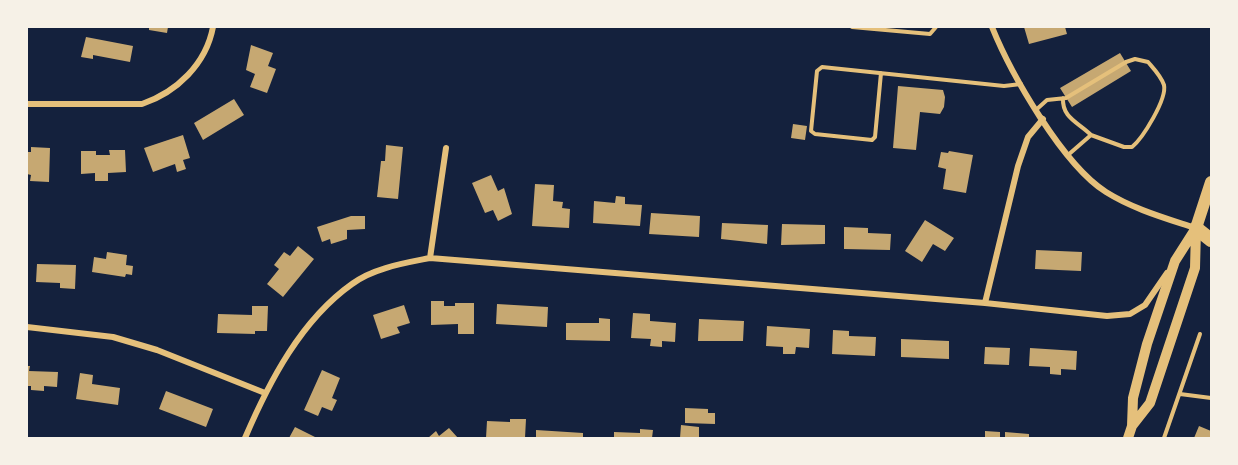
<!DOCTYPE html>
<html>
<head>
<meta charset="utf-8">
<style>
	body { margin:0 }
	#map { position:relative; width:1238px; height:465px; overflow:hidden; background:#14213d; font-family:"Titillium Web",sans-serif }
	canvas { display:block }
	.frame { position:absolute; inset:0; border:28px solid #f6f1e7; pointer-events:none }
</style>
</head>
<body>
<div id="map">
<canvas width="1238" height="465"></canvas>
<div class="frame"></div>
</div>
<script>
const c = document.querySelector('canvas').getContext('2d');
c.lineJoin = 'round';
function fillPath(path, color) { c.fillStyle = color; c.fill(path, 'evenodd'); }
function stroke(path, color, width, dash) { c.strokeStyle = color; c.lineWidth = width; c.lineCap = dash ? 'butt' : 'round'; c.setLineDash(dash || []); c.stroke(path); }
const building = new Path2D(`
	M149,27H168L167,33L149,30Z
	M1024,27H1065L1067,34L1029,44Z
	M86,37L133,46L130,62L93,55V59L81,57Z
	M251,45L273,53L268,66L276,69L267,93L250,87L255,74L246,70Z
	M1120,53L1131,71L1072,107L1060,88Z
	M898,86L943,90L945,97L944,107L940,114L920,112L916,150L893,148Z
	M234,99L244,115L203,140L194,123Z
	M793,124L807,126L805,140L791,138Z
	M183,135L190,158L183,160L186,169L177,172L175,164L153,172L144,148Z
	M386,145L403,147L398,199L377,197L381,161H385Z
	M31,147L50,148L49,182L30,181L31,175L27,174V152H31Z
	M109,150H125L126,172L108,173V181H95V173L81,174V151H96V155H110Z
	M949,151L973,155L966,193L943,189L946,169L938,167L941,152L948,153Z
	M491,175L498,191L504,188L512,214L498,221L493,210L485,213L472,183Z
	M535,184L554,185L553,201L563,202L562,208L570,209L569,228L532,226Z
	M616,196L625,197V204L642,205L640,226L593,223L594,201L615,203Z
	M651,213L700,216L699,237L649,234Z
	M351,216H365V229L347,230V239L331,244L330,239L322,242L317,227Z
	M925,220L954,238L945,251L933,244L922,262L905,251Z
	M722,223L768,225L767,244L721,239Z
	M782,224L825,225V244L781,245Z
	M844,227L868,228V233L891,234L890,250L844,249Z
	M298,246L314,259L283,297L267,284L279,269L274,265L284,252L290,256Z
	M1036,250L1082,252L1081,271L1035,269Z
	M107,252L127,255L126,265L133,266L132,275L126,274L125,277L92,272L94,257L106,259Z
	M37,264L76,265L75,289L60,288V283L36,282Z
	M431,301H444V306H455V303H474V334H458V324L431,325Z
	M497,304L548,307L547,327L496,324Z
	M404,305L410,323L397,327L400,333L381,339L373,315Z
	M252,306H268L267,331H255V334L217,333L218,314L252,315Z
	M633,313L650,314V321L676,323L675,342L662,341V347L650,346L651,339L631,338Z
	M599,318L610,319V341L566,340V323H599Z
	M699,319L744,321L743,341H698Z
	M767,326L810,329L809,348L796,347L795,354H783V347L766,346Z
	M833,330L849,331V336L876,337L875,356L832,354Z
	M901,339L949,341V359L901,357Z
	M985,347L1010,348L1009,365L984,364Z
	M1030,348L1077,351L1076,370L1061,369V375L1050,374V367L1029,366Z
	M27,366H30L29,371L58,372L57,387L44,386V391L31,390V386H27Z
	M322,370L340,378L332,398L337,400L332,411L322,407L318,416L304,410Z
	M80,373L93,375L92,384L120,388L118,405L76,399Z
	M166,391L213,409L206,427L159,409Z
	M685,408L708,409V413H715V424L685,423Z
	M510,419H526L525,438H486L487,421L510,422Z
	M681,425L699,427V438H680Z
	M1199,426L1211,431V438H1194Z
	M295,427L317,438H289Z
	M449,428L458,438H428L436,431L439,436Z
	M640,429L653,430L652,438H614V432L640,433Z
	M536,430L583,433V438H536Z
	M985,431L1000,432V438H985Z
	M1005,432L1029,434V438H1005Z`);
const service = new Path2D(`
	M852,27L930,34L936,27
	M881,73L875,137L872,140L815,134L811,131L817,71L822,67L1004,86L1021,84
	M1063,98C1062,118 1078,122 1091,135
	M1037,109L1047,100L1066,98L1126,62L1135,59L1148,62C1154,69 1161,76 1164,85C1167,99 1143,138 1132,147H1124L1091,135L1068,155
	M1180,394L1211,398
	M1164,438L1200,334`);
const minor = new Path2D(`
	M992,27C1011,74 1063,165 1106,192C1133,209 1165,218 1195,228
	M27,104H142C177,92 206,64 213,27
	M430,258L446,148
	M985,303L1018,166L1028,137L1043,119
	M27,327L113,337L157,350L265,393
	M245,438C269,382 301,320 352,284C373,268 405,263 430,258L985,303L1107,316L1130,314L1145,305L1167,273`);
const secondary = new Path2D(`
	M1132,426L1150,403L1195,268L1196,230
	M1128,438L1132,426L1133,398L1147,344L1175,261L1196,228`);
const primary = new Path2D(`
	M1196,228L1211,182`);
const motorway = new Path2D(`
	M1196,228L1211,240`);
fillPath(building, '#c6a872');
stroke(service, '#e5c07b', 4);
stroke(minor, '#e5c07b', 6);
stroke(secondary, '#e5c07b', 10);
stroke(primary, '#e5c07b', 12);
stroke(motorway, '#e5c07b', 14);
</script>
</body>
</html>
